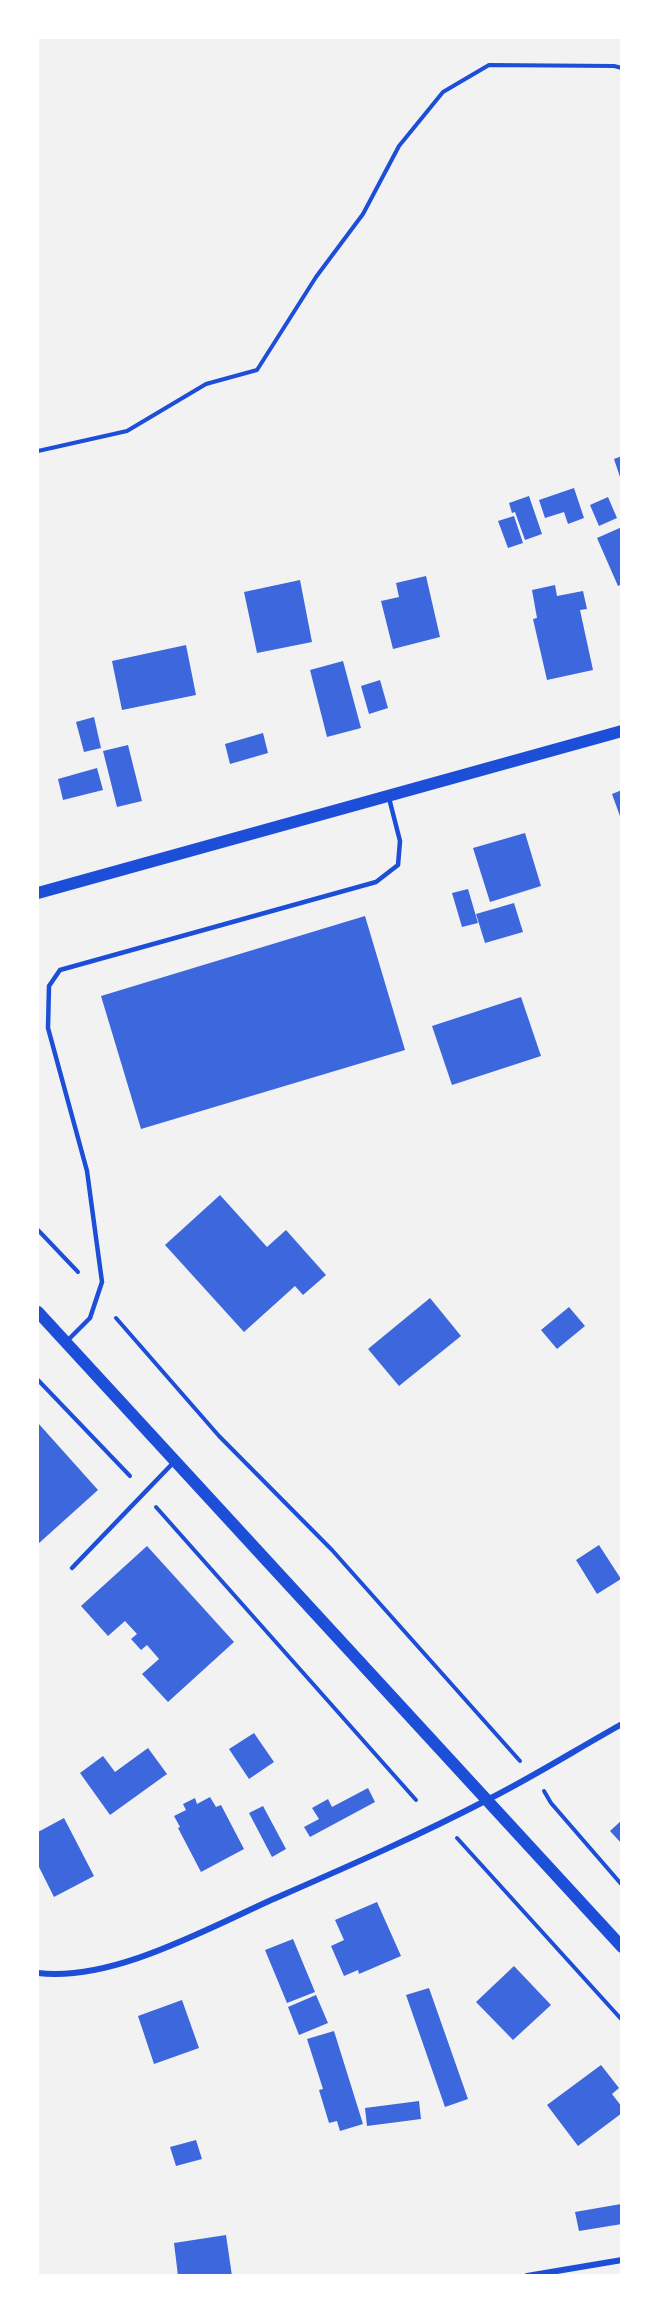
<!DOCTYPE html>
<html>
<head>
<meta charset="utf-8">
<style>
	body { margin:0 }
	#map { position:relative; width:659px; height:2313px; overflow:hidden; background:#f2f2f2; font-family:"Alegreya Sans",sans-serif }
	canvas { display:block }
	.frame { position:absolute; inset:0; border:39px solid #fff; pointer-events:none }
</style>
</head>
<body>
<div id="map">
<canvas width="659" height="2313"></canvas>
<div class="frame"></div>
</div>
<script>
const c = document.querySelector('canvas').getContext('2d');
c.lineJoin = 'round';
function fillPath(path, color) { c.fillStyle = color; c.fill(path, 'evenodd'); }
function stroke(path, color, width, dash) { c.strokeStyle = color; c.lineWidth = width; c.lineCap = dash ? 'butt' : 'round'; c.setLineDash(dash || []); c.stroke(path); }
const building = new Path2D(`
	M622,456V480H621L614,459Z
	M574,488L584,518L568,524L564,512L545,518L539,500Z
	M529,496L542,534L525,540L515,512L512,513L509,503Z
	M608,497L617,518L599,526L590,505Z
	M514,516L523,543L508,548L498,521Z
	M622,527V584L618,586L597,538Z
	M426,576L440,637L393,649L381,601L399,597L396,583Z
	M300,580L312,642L257,653L244,592Z
	M555,585L557,596L583,591L587,609L580,610L593,670L547,680L533,619L537,618L532,590Z
	M186,645L196,695L122,710L112,661Z
	M343,661L361,728L327,737L310,670Z
	M380,680L388,708L369,714L361,686Z
	M94,717L101,748L84,752L76,722Z
	M263,733L268,753L230,764L225,744Z
	M128,745L142,801L117,807L103,751Z
	M97,768L103,790L63,800L58,779Z
	M622,790V819H621L612,794Z
	M525,833L541,886L490,902L473,848Z
	M468,889L478,923L462,927L452,893Z
	M514,903L523,932L485,943L476,914Z
	M365,916L405,1050L141,1129L101,996Z
	M521,997L541,1056L452,1085L432,1026Z
	M220,1195L267,1247L286,1230L326,1275L303,1295L295,1286L244,1332L165,1245Z
	M430,1298L461,1336L399,1386L368,1349Z
	M569,1307L585,1326L557,1349L541,1330Z
	M38,1423L98,1490L38,1544Z
	M599,1545L621,1579L597,1594L576,1560Z
	M147,1546L234,1642L168,1702L142,1674L159,1659L147,1645L141,1650L131,1639L137,1634L125,1621L108,1636L81,1606Z
	M254,1733L274,1762L249,1779L229,1749Z
	M148,1748L167,1774L110,1815L80,1773L103,1756L115,1772Z
	M368,1788L375,1802L310,1837L304,1827L319,1819L312,1808L328,1799L332,1807Z
	M210,1797L216,1807L221,1805L244,1849L201,1872L178,1828L180,1827L174,1816L186,1810L183,1804L195,1798L197,1804Z
	M263,1806L286,1849L272,1857L249,1813Z
	M64,1818L94,1876L54,1897L38,1865V1832Z
	M622,1820V1844L610,1831Z
	M377,1902L401,1956L359,1974L358,1970L344,1976L331,1946L344,1940L335,1920Z
	M293,1939L315,1992L287,2003L265,1950Z
	M514,1966L551,2005L513,2040L476,2002Z
	M429,1988L468,2099L445,2107L406,1995Z
	M316,1995L328,2023L299,2035L288,2007Z
	M182,2000L199,2048L154,2064L138,2016Z
	M334,2031L363,2124L340,2131L337,2121L329,2123L319,2090L323,2089L307,2039Z
	M601,2065L619,2088L612,2094L622,2107V2113L578,2146L547,2105Z
	M419,2101L421,2119L367,2126L365,2108Z
	M196,2140L202,2159L176,2166L170,2147Z
	M621,2204L622,2224L579,2231L575,2212Z
	M226,2235L232,2276H178L174,2243Z`);
const path = new Path2D(`
	M38,451L127,431L206,384L257,370L316,277L363,214L399,146L443,92L489,65L614,66L622,68
	M38,1230L78,1272
	M116,1318L219,1436L332,1550L520,1761
	M38,1380L130,1476
	M156,1507L416,1800
	M544,1791L551,1803L622,1885
	M457,1838L622,2020`);
const service = new Path2D(`
	M67,1341L90,1318L102,1282L87,1171L48,1028L49,986L60,970L376,882L398,865L400,841L389,798
	M72,1568L174,1462`);
const minor = new Path2D(`
	M38,1973C110,1982 203,1931 269,1901C342,1869 416,1837 487,1800C533,1777 577,1749 622,1724
	M527,2276L622,2260`);
const secondary = new Path2D(`
	M38,893L622,731
	M38,1312L622,1947`);
fillPath(building, '#3d67dc');
stroke(path, '#1d4ed8', 4);
stroke(service, '#1d4ed8', 4.5);
stroke(minor, '#1d4ed8', 6);
stroke(secondary, '#1d4ed8', 12);
</script>
</body>
</html>
